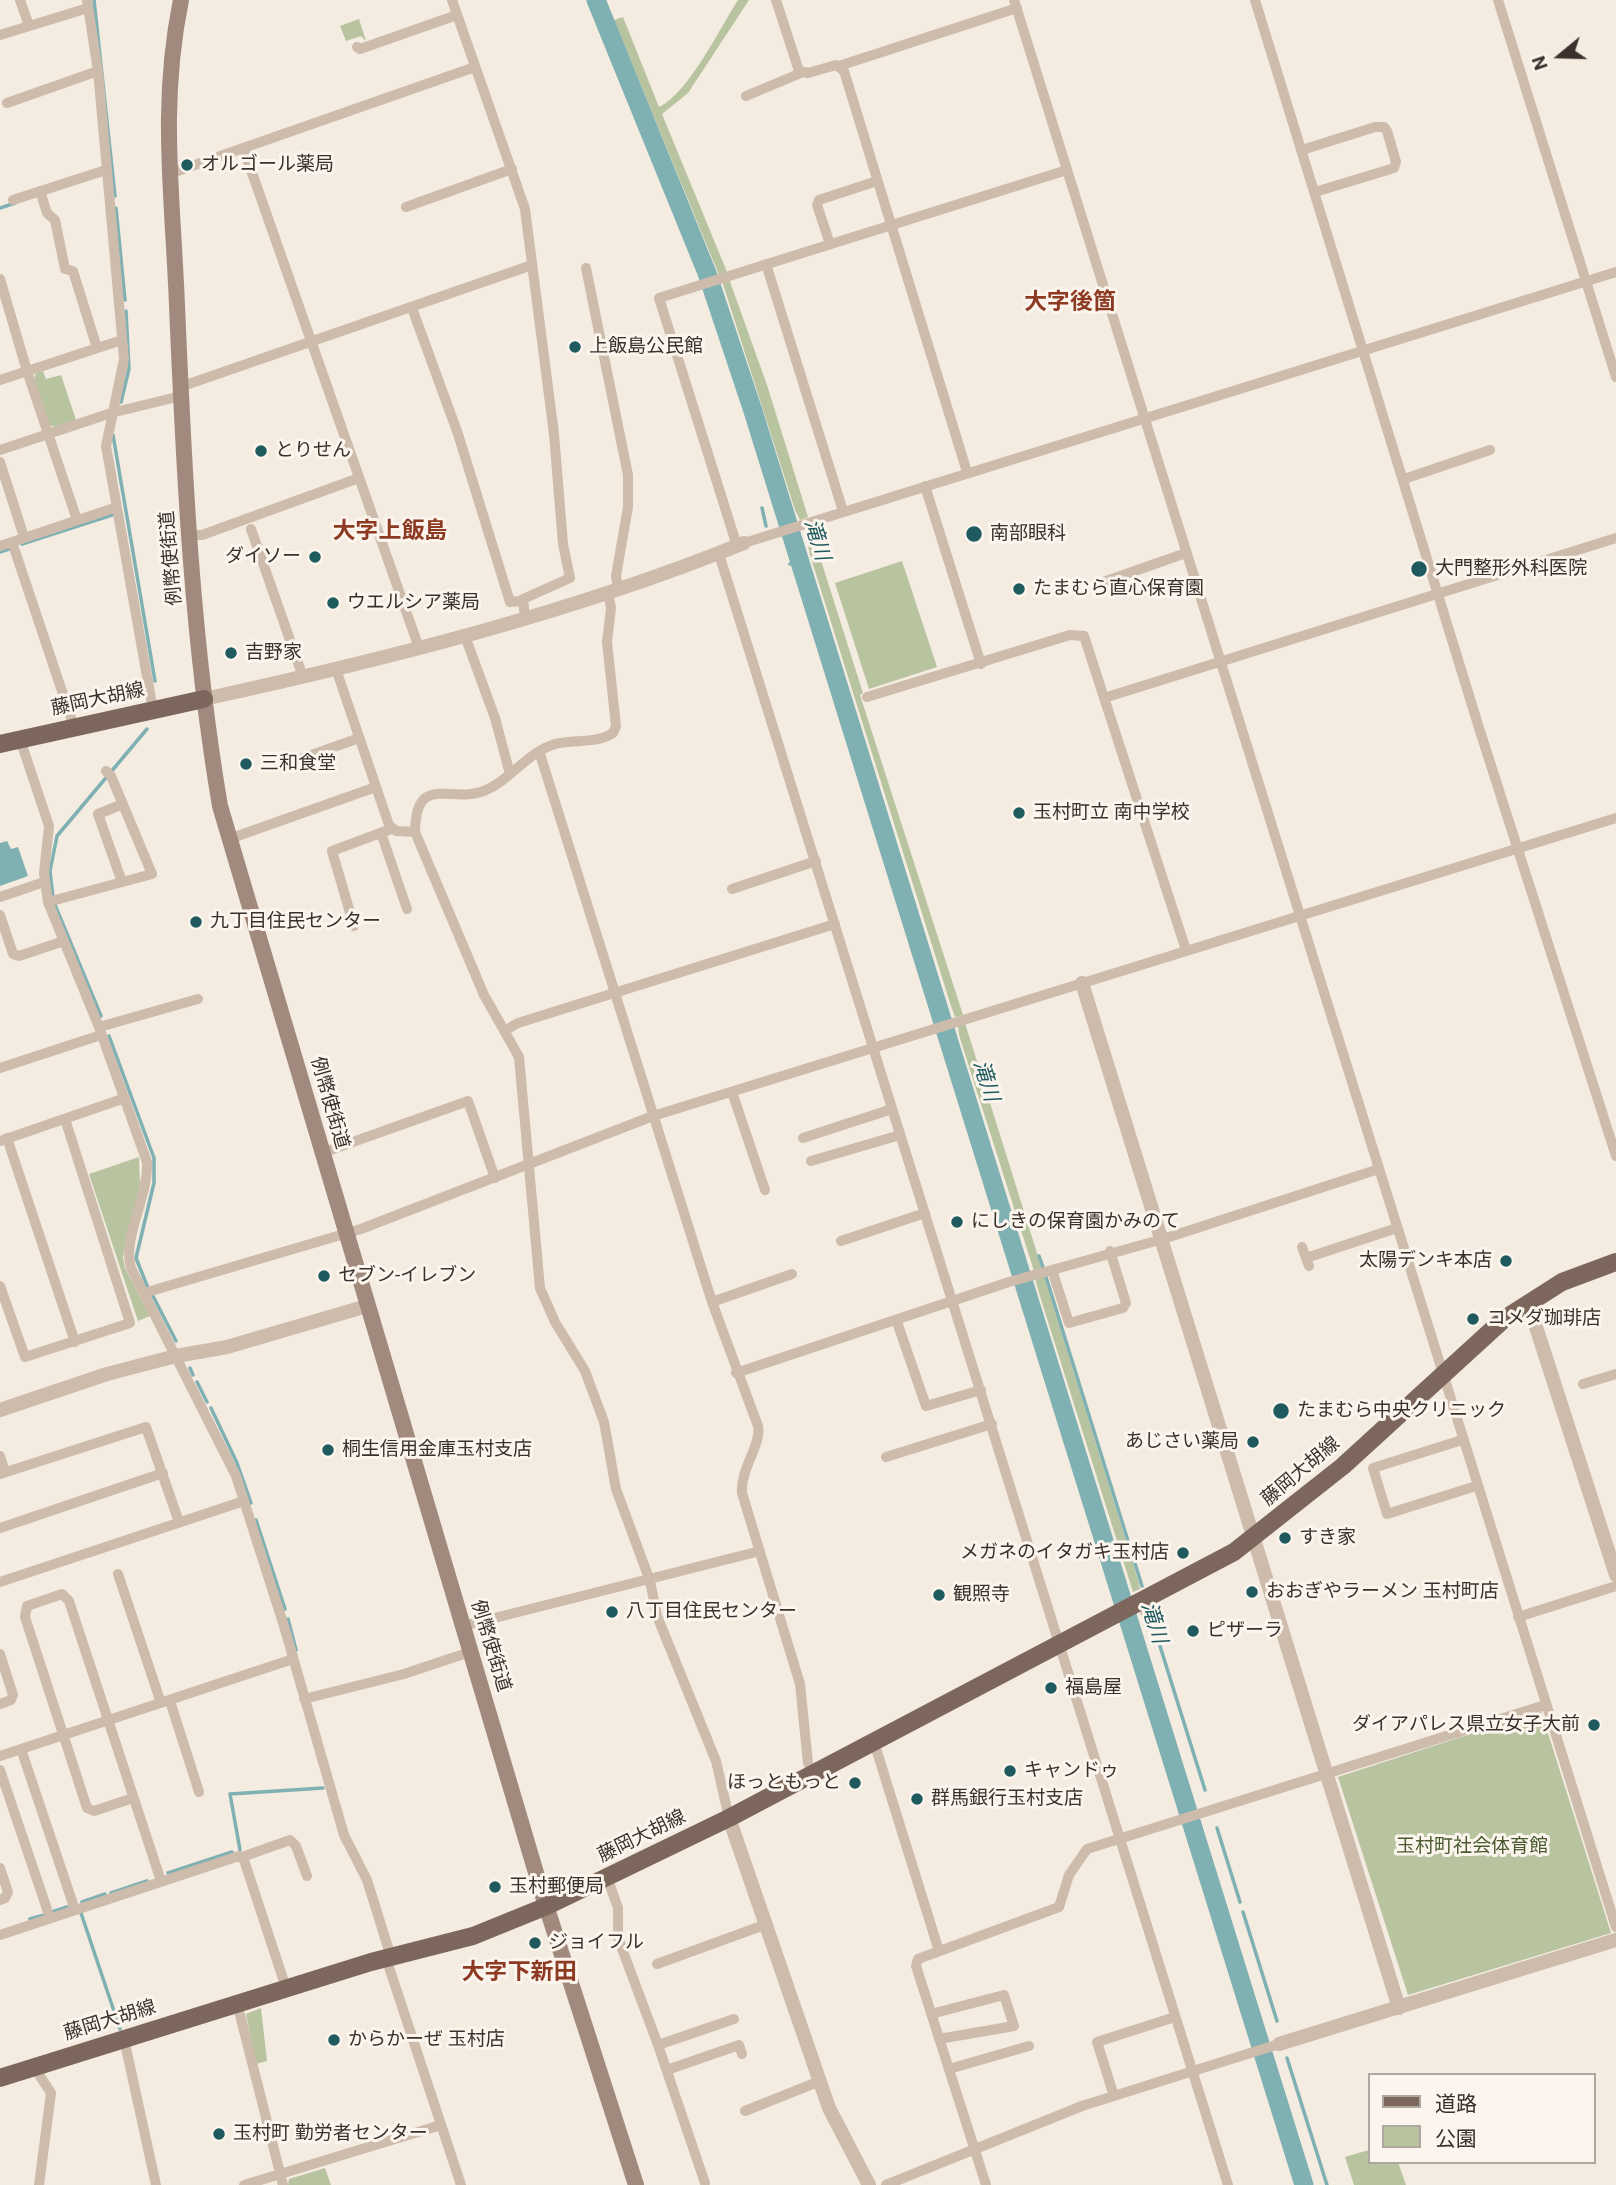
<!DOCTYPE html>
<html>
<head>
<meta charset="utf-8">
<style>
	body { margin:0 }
	#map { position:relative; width:1616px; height:2185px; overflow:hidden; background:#f4ebe1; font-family:Roboto,"Noto Sans JP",sans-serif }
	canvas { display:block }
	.legend { position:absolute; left:1368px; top:2073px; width:228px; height:91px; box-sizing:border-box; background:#fbf5ee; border:2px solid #aea6a0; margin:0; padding:9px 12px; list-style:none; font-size:21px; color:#3b302b }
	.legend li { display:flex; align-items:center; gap:14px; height:35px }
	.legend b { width:35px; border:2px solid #aea6a0 }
	.north { position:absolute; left:1525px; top:21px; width:70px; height:70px; -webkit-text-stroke:5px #fbf5ee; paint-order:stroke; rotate:251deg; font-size:19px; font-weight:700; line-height:28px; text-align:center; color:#3b302b }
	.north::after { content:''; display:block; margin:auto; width:24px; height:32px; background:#3b302b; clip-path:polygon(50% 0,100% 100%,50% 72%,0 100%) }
</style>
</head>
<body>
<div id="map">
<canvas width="1616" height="2185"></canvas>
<ul class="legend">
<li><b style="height:9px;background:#7d675c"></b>道路</li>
<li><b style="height:19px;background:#b8c4a0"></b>公園</li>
</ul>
<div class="north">N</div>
</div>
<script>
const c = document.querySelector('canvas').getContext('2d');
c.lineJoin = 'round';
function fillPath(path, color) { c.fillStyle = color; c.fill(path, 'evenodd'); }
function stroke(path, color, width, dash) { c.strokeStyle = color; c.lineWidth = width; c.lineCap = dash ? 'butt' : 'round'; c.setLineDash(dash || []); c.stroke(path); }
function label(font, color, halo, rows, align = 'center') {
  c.font = font + ' Roboto,"Noto Sans JP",sans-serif'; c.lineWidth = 6; c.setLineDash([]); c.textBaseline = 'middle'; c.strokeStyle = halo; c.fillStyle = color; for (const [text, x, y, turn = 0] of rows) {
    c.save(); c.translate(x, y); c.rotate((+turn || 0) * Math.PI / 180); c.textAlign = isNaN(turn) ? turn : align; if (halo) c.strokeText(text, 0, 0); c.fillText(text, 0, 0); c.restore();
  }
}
const green = new Path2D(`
	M738,0H749L688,93L662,114L727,272L719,275L614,20L623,17L659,107C688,94 720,28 738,0Z
	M359,19L366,41L361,36L346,41L340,26Z
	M729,279L767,385L808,517L800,520L795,510L722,281Z
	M43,371L46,379L61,375L76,420L55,427L49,425L34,379L36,373Z
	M811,529L863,693L860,695L963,1015L955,1017L951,1006L810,555L805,531Z
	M902,561L937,667L869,689L835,583Z
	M965,1023L1042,1269L1034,1271L959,1035L958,1025Z
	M139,1157L140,1185L123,1257L125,1268L150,1316L138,1321L89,1174Z
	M1044,1276L1139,1583L1140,1589L1133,1592L1039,1293L1035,1278Z
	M1541,1711L1611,1933L1408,1995L1338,1777Z
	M261,2008L267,2061L256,2064L246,2014Z
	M1369,2150V2162H1398L1406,2185H1354L1345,2157Z
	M325,2168L331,2185H288L289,2179Z`);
const water = new Path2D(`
	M7,841L11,849L18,847L28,876L0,886V843Z`);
const stream = new Path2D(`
	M94,0L115,196
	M0,208L15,203
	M116,208L125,300
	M121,402L129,369L126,311
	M113,435L155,681
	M762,508L766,526
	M22,544L115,514
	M0,552L9,549
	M790,564L799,561
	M53,898L50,871L57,836L147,729
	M55,905L101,1016
	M109,1036L154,1158V1183L136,1258L148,1288
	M1039,1256L1043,1267
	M1046,1277L1142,1586
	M153,1296L176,1341
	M190,1368L193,1375
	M197,1382L207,1402
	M211,1408L237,1463L251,1503
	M256,1520L285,1609
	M288,1619L296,1650
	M1155,1630L1205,1790
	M1217,1828L1240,1902
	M240,1850L230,1794L323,1788
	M168,1873L232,1852
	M111,1893L147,1881
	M82,1902L105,1894
	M52,1912L67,1907
	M1243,1912L1277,2021
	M81,1913L120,2029
	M30,1919L44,1915
	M1287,2058L1327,2185`);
const river = new Path2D(`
	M596,0L707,273L753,411L1304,2185`);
const minor = new Path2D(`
	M20,0L29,26
	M87,0L98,71L124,359L106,446L153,710
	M452,0L525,209L554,434L563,544L570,578L523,599L525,618
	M776,0L799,71L808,73L836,65L844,71L967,472
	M1014,0L1616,1927
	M1255,0L1480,731L1616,1156
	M1498,0L1616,377
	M0,35L88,8
	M357,47L360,49L457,15
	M839,66L1017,8
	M746,96L801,73
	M7,103L98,71
	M244,150L419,648
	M1302,150L1375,127H1384L1387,131L1396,162L1394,168L1315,192
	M169,174L475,67
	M40,191L47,213L55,220L65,269L73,271L97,348
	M13,200L106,170
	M406,207L512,169
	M830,244L817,205L819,200L877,181
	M766,264L843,511
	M586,268L628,475V507L616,576L618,589
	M0,279L27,371L77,520
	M412,308L458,434L510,602L521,601
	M0,380L122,340
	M180,387L532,265
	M0,450L111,413L181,396
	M0,462L24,537
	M1404,479L1490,450
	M925,486L981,664
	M251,529L303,677
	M191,535H202L359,478
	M12,542L74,727
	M744,543L1616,272
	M0,546L117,507
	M737,546L659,298L1067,170
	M719,554L1228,2185
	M1106,581L1186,553
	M608,592L611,608L607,642L616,726L613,733C596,744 574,739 555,744C526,753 511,780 484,791C450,804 416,772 415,832L484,995L519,1057L540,1288L555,1322L585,1371L604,1422L616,1489L650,1581L657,1616L716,1761L729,1818
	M465,636L495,718L510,774
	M336,669L389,825L396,831L415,832
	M867,697L1070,635L1084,636L1186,950
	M1104,698L1616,538
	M20,739L49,826L44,873L48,902L99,1027L147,1162C149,1196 122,1237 131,1268L236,1476L284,1626L344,1835L367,1880L391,1957
	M539,751L712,1302L758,1426C762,1444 740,1469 742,1493L800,1684L808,1763L813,1774
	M292,762L359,738
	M381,833L407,909
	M229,839L376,787
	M122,882L98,814L123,804
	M732,889L816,861
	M0,897L44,882
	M48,902L152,874L111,776L106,771
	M0,915L13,954L19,956L64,941
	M354,926L332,851L391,829
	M99,1027L198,999
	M506,1030L518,1023L835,924
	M0,1068L101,1035
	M732,1092L765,1190
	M7,1138L75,1342
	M803,1138L892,1109
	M0,1141L125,1098
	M322,1153L468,1101L495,1178
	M811,1161L900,1135
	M841,1241L925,1213
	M1302,1247L1309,1266
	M1306,1258L1397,1228
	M1052,1270L1069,1323L1123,1308L1126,1303L1110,1251
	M0,1286L25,1357L130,1323L65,1119
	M144,1293L361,1229L653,1116L1616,818
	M712,1302L792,1274
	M897,1322L926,1406L981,1390
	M736,1373L1009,1282L1163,1239L1379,1169
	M1583,1384L1616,1374
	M1462,1440L1373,1468L1387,1514L1476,1486
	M0,1456L5,1472
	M886,1457L992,1424
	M0,1474L146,1427L179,1522
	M0,1528L163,1473
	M118,1574L161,1703
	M0,1582L244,1501
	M1142,1601L1149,1625
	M1518,1617L1616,1586
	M463,1626L760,1551
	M0,1654L13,1695L11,1700L0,1704
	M304,1699L404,1674L470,1652
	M170,1701L199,1792
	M874,1742L939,1951
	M21,1749L75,1910
	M0,1756L293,1659
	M0,1770L50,1918
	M133,1798L94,1811L87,1808L25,1617L27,1606L62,1594L69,1601L161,1881
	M242,1857L290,1840L296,1846L307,1876
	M0,1868L8,1892L5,1898L0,1900
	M607,1877L618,1908V1938L658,2045L705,2183
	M0,1935L239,1856L244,1860L286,1988
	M386,1958L461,2185
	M657,1964L767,1924
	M237,2003L283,2185
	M931,2014L1004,1995L1014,2026L939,2039
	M124,2039L156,2185
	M658,2045L734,2019
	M34,2067L51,2093L39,2185
	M949,2069L1029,2046
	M667,2070L739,2045L742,2054
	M1114,2096L1097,2042L1175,2017
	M745,2111L820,2081
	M244,2185L441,2125
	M886,2185L1082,2106L1279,2044
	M986,2185L916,1966L918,1959L1059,1907L1069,1875L1087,1849L1545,1705`);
const tertiary = new Path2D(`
	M204,699C387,659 571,613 744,543
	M1082,983L1399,2008
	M1528,1302L1616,1575
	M0,1410L107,1374L176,1356L227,1347L367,1306
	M729,1818L829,2108L869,2185
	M1279,2044L1616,1940`);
const secondary = new Path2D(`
	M181,0C159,106 173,199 177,306C184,472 192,642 220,806L542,1893L636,2185`);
const primary = new Path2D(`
	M0,744L204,699
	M0,2078L371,1962L473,1936L547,1906L729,1818L1234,1552L1343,1466L1504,1319L1562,1282L1616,1262`);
const markers = [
	[187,165,7,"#1f5a5e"],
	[575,347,7,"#1f5a5e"],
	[261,451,7,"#1f5a5e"],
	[974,534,9,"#1f5a5e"],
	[315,557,7,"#1f5a5e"],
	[1419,569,9,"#1f5a5e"],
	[1019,589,7,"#1f5a5e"],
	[333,603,7,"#1f5a5e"],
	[231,653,7,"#1f5a5e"],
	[246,764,7,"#1f5a5e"],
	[1019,813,7,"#1f5a5e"],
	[196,922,7,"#1f5a5e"],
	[957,1222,7,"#1f5a5e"],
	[1506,1261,7,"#1f5a5e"],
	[324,1276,7,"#1f5a5e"],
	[1473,1319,7,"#1f5a5e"],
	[1281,1411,9,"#1f5a5e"],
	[1253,1442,7,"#1f5a5e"],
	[328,1450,7,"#1f5a5e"],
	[1285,1538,7,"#1f5a5e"],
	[1183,1553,7,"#1f5a5e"],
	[1252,1592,7,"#1f5a5e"],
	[939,1595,7,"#1f5a5e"],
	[612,1612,7,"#1f5a5e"],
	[1193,1631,7,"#1f5a5e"],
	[1051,1688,7,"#1f5a5e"],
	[1594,1725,7,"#1f5a5e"],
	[1010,1771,7,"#1f5a5e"],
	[855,1783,7,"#1f5a5e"],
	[917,1799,7,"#1f5a5e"],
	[495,1887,7,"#1f5a5e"],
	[535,1943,7,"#1f5a5e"],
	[334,2040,7,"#1f5a5e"],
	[219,2134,7,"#1f5a5e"]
];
const poiNames = [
	["オルゴール薬局",201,165],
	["上飯島公民館",589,347],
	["とりせん",275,451],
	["南部眼科",990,534],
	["ダイソー",301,557,"right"],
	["大門整形外科医院",1435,569],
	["たまむら直心保育園",1033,589],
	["ウエルシア薬局",347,603],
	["吉野家",245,653],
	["三和食堂",260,764],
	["玉村町立 南中学校",1033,813],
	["九丁目住民センター",210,922],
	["にしきの保育園かみのて",971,1222],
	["太陽デンキ本店",1492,1261,"right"],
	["セブン-イレブン",338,1276],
	["コメダ珈琲店",1487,1319],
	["たまむら中央クリニック",1297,1411],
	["あじさい薬局",1239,1442,"right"],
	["桐生信用金庫玉村支店",342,1450],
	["すき家",1299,1538],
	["メガネのイタガキ玉村店",1169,1553,"right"],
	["おおぎやラーメン 玉村町店",1266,1592],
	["観照寺",953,1595],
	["八丁目住民センター",626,1612],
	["ピザーラ",1207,1631],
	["福島屋",1065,1688],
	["ダイアパレス県立女子大前",1580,1725,"right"],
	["キャンドゥ",1024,1771],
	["ほっともっと",841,1783,"right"],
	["群馬銀行玉村支店",931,1799],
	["玉村郵便局",509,1887],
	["ジョイフル",549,1943],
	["からかーぜ 玉村店",348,2040],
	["玉村町 勤労者センター",233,2134]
];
const streetNames = [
	["例幣使街道",172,558,-95],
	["藤岡大胡線",98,700,-12],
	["例幣使街道",329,1103,74],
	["藤岡大胡線",1301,1472,-40],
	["例幣使街道",490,1646,73],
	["藤岡大胡線",642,1837,-26],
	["藤岡大胡線",110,2021,-17]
];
const parkNames = [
	["玉村町社会体育館",1472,1847]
];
const waterNames = [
	["滝川",816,540,73],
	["滝川",985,1081,73],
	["滝川",1153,1623,73]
];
const quarterNames = [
	["大字後箇",1070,303],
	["大字上飯島",390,532],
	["大字下新田",519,1973]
];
fillPath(green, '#b8c4a0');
fillPath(water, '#7fb0b2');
stroke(stream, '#7fb0b2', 3.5);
stroke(river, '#7fb0b2', 19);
stroke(minor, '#cdbbac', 10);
stroke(tertiary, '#cdbbac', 14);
stroke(secondary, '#a18a7d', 16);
stroke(primary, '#7d675c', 18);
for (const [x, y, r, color] of markers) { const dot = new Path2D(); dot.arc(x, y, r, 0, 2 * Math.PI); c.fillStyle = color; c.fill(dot); stroke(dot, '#fbf5ee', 2.5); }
label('19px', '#3b302b', '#fbf5ee', poiNames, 'left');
label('19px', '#3b302b', '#fbf5ee', streetNames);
label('19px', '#4a5a2e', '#fbf5ee', parkNames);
label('italic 21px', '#1f5a5e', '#fbf5ee', waterNames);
label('bold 23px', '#8c3b22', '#fbf5ee', quarterNames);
</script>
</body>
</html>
